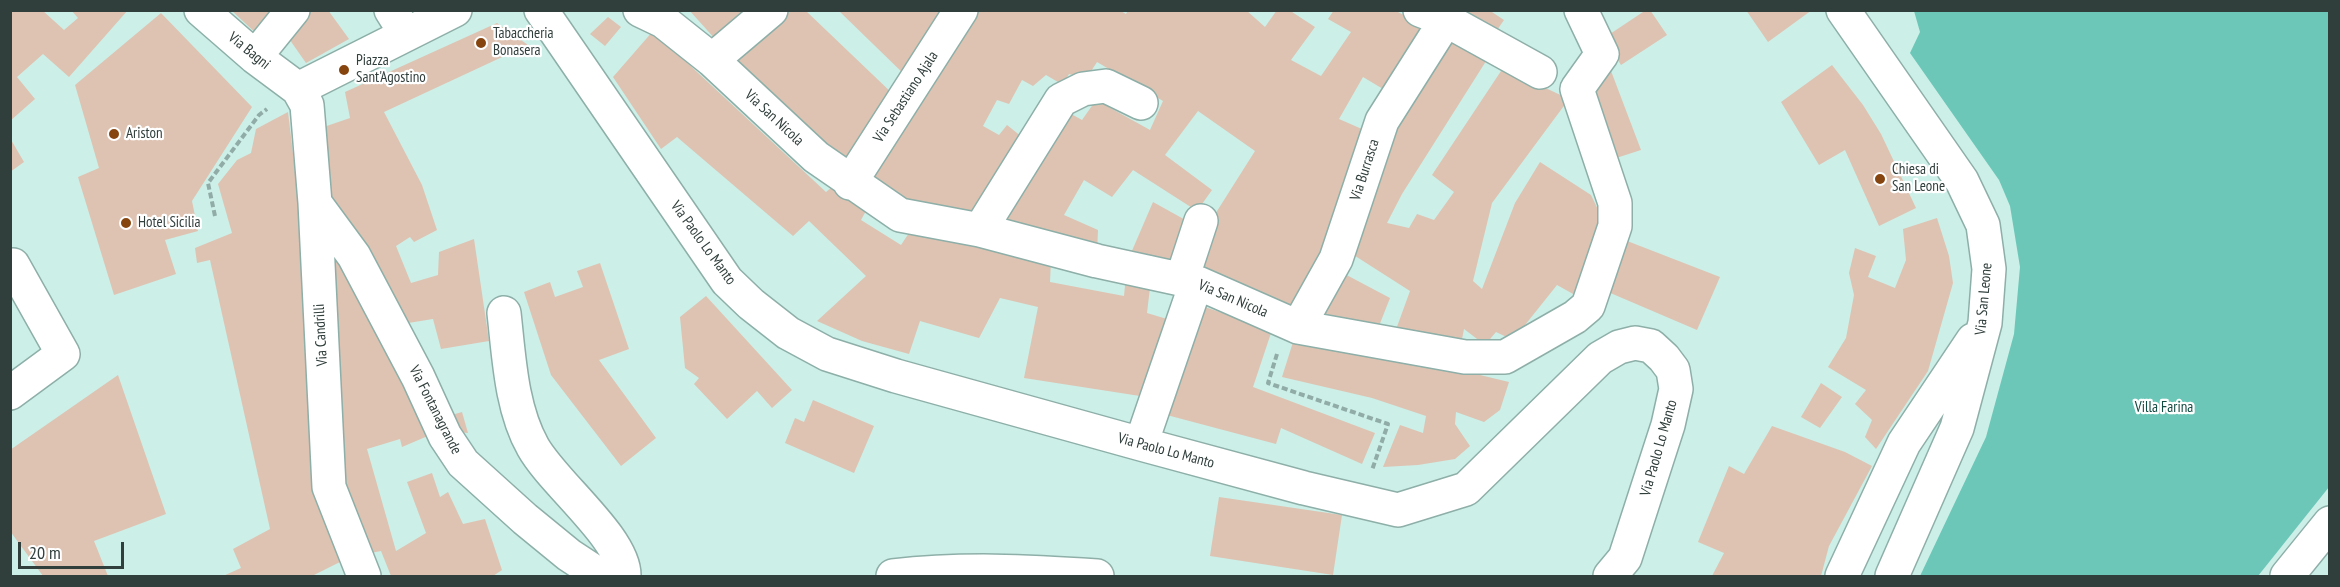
<!DOCTYPE html>
<html>
<head>
<meta charset="utf-8">
<style>
	body { margin:0 }
	#map { position:relative; width:2340px; height:587px; overflow:hidden; background:#ccefe8; font-family:"PT Sans Narrow",sans-serif }
	canvas { display:block }
	.frame { position:absolute; inset:0; border:12px solid #303e3c; pointer-events:none }
	.scale { position:absolute; left:18px; top:542px; width:106px; height:27px; box-sizing:border-box; border:3px solid #303e3c; border-top:0; padding-left:8px; font-size:18px; line-height:21px; white-space:nowrap; color:#303e3c; -webkit-text-stroke:4px #fff; paint-order:stroke }
</style>
</head>
<body>
<div id="map">
<canvas width="2340" height="587"></canvas>
<div class="frame"></div>
<div class="scale">20 m</div>
</div>
<script>
const c = document.querySelector('canvas').getContext('2d');
c.lineJoin = 'round';
function fillPath(path, color) { c.fillStyle = color; c.fill(path, 'evenodd'); }
function stroke(path, color, width, dash) { c.strokeStyle = color; c.lineWidth = width; c.lineCap = dash ? 'butt' : 'round'; c.setLineDash(dash || []); c.stroke(path); }
function label(font, color, halo, rows, align = 'center') {
  c.font = font + ' "PT Sans Narrow",sans-serif'; c.lineWidth = 4.5; c.setLineDash([]); c.textBaseline = 'middle'; c.strokeStyle = halo; c.fillStyle = color; for (const [text, x, y, turn = 0] of rows) {
    c.save(); c.translate(x, y); c.rotate((+turn || 0) * Math.PI / 180); c.textAlign = isNaN(turn) ? turn : align; if (halo) c.strokeText(text, 0, 0); c.fillText(text, 0, 0); c.restore();
  }
}
const green = new Path2D(`
	M1914,11H2329V487L2258,576H1920L1986,437L2014,334L2020,267L2010,206L1999,180L1910,53L1920,32Z`);
const building = new Path2D(`
	M10,10H42L64,30L78,18L71,10H128L69,77L43,54L17,77L35,99L10,121Z
	M231,10H282L260,37Z
	M303,10H328L349,39L306,63L285,33Z
	M689,10H752L716,40Z
	M792,10H805L895,96L849,164L734,61L758,36Z
	M838,10H952L908,78Z
	M971,10H1119L1126,14L1128,10H1246L1265,27L1277,10H1289L1315,27L1291,60L1321,76L1351,32L1328,19L1334,10H1394L1429,28L1393,95L1363,77L1339,119L1371,133L1325,256L1294,313L1193,270L1212,219L1255,151L1198,111L1165,155L1212,190L1197,211L1133,170L1112,197L1084,180L1064,215L1098,230L1097,253L995,223L1064,110L1082,120L1096,100L1150,130L1163,101L1097,62L1086,79L1069,74L1063,85L1046,75L1033,86L1022,80L1009,104L997,100L983,126L999,135L1007,125L1027,141L982,218L914,205L860,181Z
	M1445,10H1489L1504,20L1493,36Z
	M1646,10H1650L1667,35L1621,65L1604,38Z
	M1746,10H1812L1768,42Z
	M161,13L252,107L192,201L198,231L165,240L176,274L114,295L78,177L99,168L75,85Z
	M608,17L621,27L605,46L590,34Z
	M497,23L528,45L384,112L422,185L437,230L414,242L410,237L396,246L411,283L438,275L439,252L474,239L489,341L441,349L433,319L408,323L403,311H390L328,207L318,129L350,118L345,92Z
	M653,31L826,192L838,182L867,209L861,220L901,245L911,230L1051,260L1050,282L1124,296L1126,275L1151,279L1147,313L1167,319L1140,396L1024,378L1038,307L1000,298L979,338L920,321L909,354L862,341L817,321L866,276L809,221L793,236L677,137L661,149L613,77Z
	M1448,36L1488,58L1402,194L1387,223L1409,228L1417,214L1434,220L1454,192L1432,175L1503,68L1569,99L1492,203L1473,281L1482,289L1515,203L1540,162L1591,195L1606,226L1582,299L1557,285L1513,340L1496,332L1485,345L1464,329L1460,349L1394,335L1410,291L1349,252L1389,124Z
	M1608,63L1641,150L1610,160L1589,90Z
	M1832,65L1863,105L1881,134L1916,208L1879,226L1845,150L1819,165L1781,102Z
	M288,112L342,561L312,576H223L241,568L233,549L270,529L210,260L197,263L195,248L232,233L218,184L237,160L251,153L256,129Z
	M10,138L24,162L10,172Z
	M1153,202L1189,222L1176,271L1128,260Z
	M1937,218L1949,256L1953,283L1928,371L1876,449L1865,437L1872,420L1855,404L1866,390L1828,367L1846,338L1854,295L1849,273L1855,248L1876,256L1868,277L1895,288L1906,260L1903,229Z
	M1622,239L1720,277L1697,330L1601,289Z
	M340,260L430,435L402,447L400,439L367,449L396,551L426,533L407,482L432,473L440,497L448,492L463,524L485,519L502,570L493,576H391L381,551L365,554L341,488L333,261Z
	M600,263L629,349L599,360L656,438L621,466L551,375L524,292L550,282L555,297L583,287L577,271Z
	M1339,271L1390,298L1377,331L1316,320Z
	M706,296L792,390L772,408L757,391L727,419L694,384L699,378L685,368L680,317Z
	M1202,306L1272,330L1253,387L1375,433L1362,464L1281,428L1276,444L1163,414Z
	M1294,339L1355,345L1509,382L1500,410L1484,422L1456,412L1455,424L1470,446L1455,459L1418,465L1383,467L1400,425L1423,433L1426,416L1372,398L1282,377Z
	M118,375L166,514L94,541L108,576H43L10,531V450Z
	M1821,383L1842,397L1820,428L1801,417Z
	M813,400L874,426L854,473L785,443L795,418L804,422Z
	M462,412L468,433L457,432L448,416Z
	M1772,426L1845,452L1872,466L1829,546L1821,576H1712L1724,553L1698,542L1729,466L1744,474Z
	M1219,497L1342,515L1333,575L1210,556Z`);
const path = new Path2D(`
	M215,216L208,183L259,115L267,109
	M1277,354L1268,383L1388,424L1372,470`);
const minor = new Path2D(`
	M201,10L255,57L298,89L307,105L315,203L329,487L364,576
	M391,10L406,34
	M541,10L727,281L751,304L788,333L827,354L896,376L1141,444L1304,488L1398,510L1466,489L1600,358L1619,347L1635,343L1651,346L1664,358L1673,370L1676,389L1668,425L1625,558L1610,576
	M640,10L663,21L712,60L816,157L900,215L980,230L1097,261L1198,283L1298,327L1465,357H1505L1575,317L1588,306L1615,226V203L1577,89L1602,54L1581,10
	M1420,10L1446,20L1540,72
	M1843,10L1962,181L1983,225L1989,269L1985,323L1957,428L1892,576
	M255,57L293,10
	M712,60L771,10
	M298,89L455,10
	M850,183L961,10
	M315,203L354,256L418,377L445,436L463,463L525,519L569,555L601,576
	M980,230L1061,100L1083,89L1106,86L1141,103
	M10,266L13,265L63,354L10,393
	M1182,279L1201,221
	M504,313C509,357 511,408 533,447C553,483 625,539 624,576
	M1298,327L1336,259L1382,121L1446,20
	M1141,444L1191,298
	M893,576C961,568 1028,571 1097,576
	M1842,576L1904,443L1973,340
	M2287,576L2330,523`);
const markers = [
	[481,43,6,"#86450f"],
	[344,70,6,"#86450f"],
	[114,134,6,"#86450f"],
	[1880,179,6,"#86450f"],
	[126,223,6,"#86450f"]
];
const poiNames = [
	["Tabaccheria",493,34],
	["Bonasera",493,51],
	["Piazza",356,61],
	["Sant'Agostino",356,78],
	["Ariston",126,134],
	["Chiesa di",1892,170],
	["San Leone",1892,187],
	["Hotel Sicilia",138,223]
];
const streetNames = [
	["Via Bagni",249,51,39],
	["Via Sebastiano Ajala",906,97,-57],
	["Via San Nicola",774,118,43],
	["Via Burrasca",1365,170,-72],
	["Via Paolo Lo Manto",703,243,54],
	["Via San Nicola",1233,299,23],
	["Via San Leone",1984,299,-85],
	["Via Candrilli",321,335,-93],
	["Via Fontanagrande",435,410,63],
	["Via Paolo Lo Manto",1659,448,-74],
	["Via Paolo Lo Manto",1166,451,15]
];
const parkNames = [
	["Villa Farina",2164,408]
];
fillPath(green, '#6cc7b8');
fillPath(building, '#dec3b2');
stroke(minor, '#8dafa8', 36);
stroke(path, '#91aca7', 4, [6, 3]);
stroke(minor, '#fff', 33);
for (const [x, y, r, color] of markers) { const dot = new Path2D(); dot.arc(x, y, r, 0, 2 * Math.PI); c.fillStyle = color; c.fill(dot); stroke(dot, '#fff', 2); }
label('15px', '#303e3c', '#fff', poiNames, 'left');
label('15px', '#303e3c', '#fff', streetNames);
label('15px', '#124941', '#fff', parkNames);
</script>
</body>
</html>
